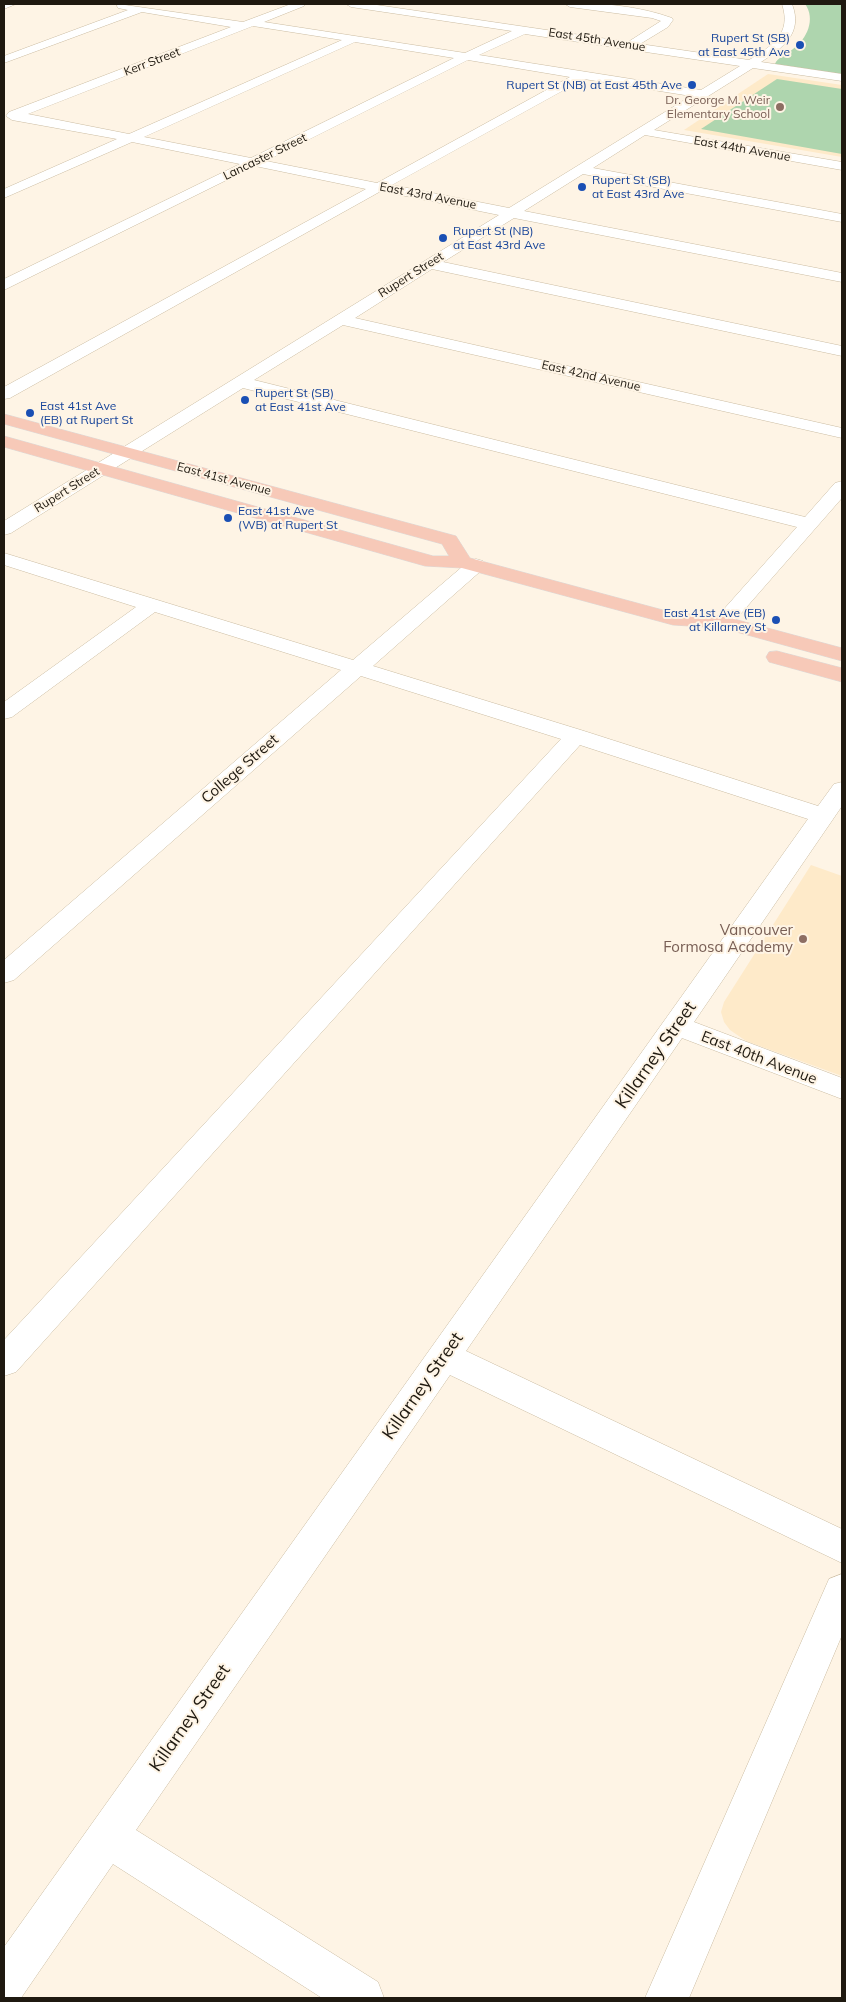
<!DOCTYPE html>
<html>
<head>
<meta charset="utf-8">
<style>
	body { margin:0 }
	#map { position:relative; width:846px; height:2002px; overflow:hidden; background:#fef4e5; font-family:Mulish,sans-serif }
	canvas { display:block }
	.frame { position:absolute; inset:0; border:5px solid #1f1910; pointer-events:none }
</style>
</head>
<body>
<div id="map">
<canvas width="846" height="2002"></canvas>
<div class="frame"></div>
</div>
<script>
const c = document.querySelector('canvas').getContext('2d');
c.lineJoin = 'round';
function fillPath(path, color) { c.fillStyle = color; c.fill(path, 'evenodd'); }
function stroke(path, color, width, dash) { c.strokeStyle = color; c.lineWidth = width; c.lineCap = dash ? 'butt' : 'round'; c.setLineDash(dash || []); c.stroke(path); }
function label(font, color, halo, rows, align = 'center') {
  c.font = font + ' Mulish,sans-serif'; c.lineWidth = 4; c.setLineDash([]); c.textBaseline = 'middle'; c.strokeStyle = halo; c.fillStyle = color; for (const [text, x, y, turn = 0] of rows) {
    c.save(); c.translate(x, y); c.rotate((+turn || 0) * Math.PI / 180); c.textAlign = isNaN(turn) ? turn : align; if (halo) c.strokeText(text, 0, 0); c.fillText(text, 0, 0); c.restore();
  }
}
const built = new Path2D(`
	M768,74L842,85V157L684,130Z
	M811,865L842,876V1076L746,1041L730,1030L724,1022L721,1012L724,1002Z`);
const green = new Path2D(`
	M805,4H842V74L775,64C777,58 787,54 793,49C807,39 816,19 805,4Z
	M777,79L842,89V154L701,129Z`);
const minor = new Path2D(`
	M4,4H16L4,9Z
	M118,4L243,22L291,4H305L304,6L264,22L465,53L512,31L351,7L346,4H370L628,42L661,21L652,18L570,7L565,4C599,2 639,6 672,18L673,20L668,27L640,44L749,60C772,46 792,34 782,4H792C803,33 784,47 761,62L842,74V81L753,68L654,130L842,162V170L645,135L593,168L842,214V222L583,174L524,211L842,273V282L514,218L443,262L842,346V356L432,269L355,318L842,428V438L343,325L254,380L805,517L835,483L842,481V498L730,626L723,628L716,626L712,622L716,618L797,527L243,388L11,533L4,535V521L499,215L381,191L10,398L4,399V387L366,189L255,166L4,290V279L240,164L132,142L4,198V189L117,139L12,120L6,116L9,112L231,27L142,12L4,63V56L128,10L118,8L117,6ZM253,26L342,40L129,134L28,114ZM525,34L740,66L701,90L479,55ZM355,42L454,58L251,158L144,137ZM468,60L570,77L377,183L266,161ZM584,79L691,96L509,208L392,185Z
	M4,553L353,660L469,561L476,559L483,561L486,565L483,569L373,666L584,731L818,806L834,784L842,782V806L694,1022L842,1078V1099L682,1038L466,1351L842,1529V1563L450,1375L136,1830L378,1982L384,1998H322L113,1864L21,1998H4V1947L808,819L580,745L16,1372L4,1376V1340L561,739L361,676L14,980L4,983V960L341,670L155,612L12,717L4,719V702L136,607L4,565Z
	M842,1574V1635L689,1998H645L829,1579Z`);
const major = new Path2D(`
	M4,414L456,536L470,558L674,613L723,616L842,648V661L722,628L673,625L462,568L425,566L4,447V436L433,556H449L442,544L4,424Z
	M777,651L842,668V682L769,662L766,657L769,652Z`);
const markers = [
	[800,45,5,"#1a4fb4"],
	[692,85,5,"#1a4fb4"],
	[780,107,5,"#8d6e63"],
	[582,187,5,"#1a4fb4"],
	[443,238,5,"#1a4fb4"],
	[245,400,5,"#1a4fb4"],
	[30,413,5,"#1a4fb4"],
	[228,518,5,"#1a4fb4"],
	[776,620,5,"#1a4fb4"],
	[803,939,5,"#8d6e63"]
];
const farTransitnames = [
	["Rupert St (SB)",790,38,"right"],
	["at East 45th Ave",790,52,"right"],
	["Rupert St (NB) at East 45th Ave",682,85,"right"],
	["Rupert St (SB)",592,180],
	["at East 43rd Ave",592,194],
	["Rupert St (NB)",453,231],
	["at East 43rd Ave",453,245],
	["Rupert St (SB)",255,393],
	["at East 41st Ave",255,407],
	["East 41st Ave",40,406],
	["(EB) at Rupert St",40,420],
	["East 41st Ave",238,511],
	["(WB) at Rupert St",238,525],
	["East 41st Ave (EB)",766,613,"right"],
	["at Killarney St",766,627,"right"]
];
const farStreetnames = [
	["East 45th Avenue",597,40,9],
	["Kerr Street",152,62,-21],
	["East 44th Avenue",742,149,10],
	["Lancaster Street",265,157,-26],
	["East 43rd Avenue",428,196,11],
	["Rupert Street",411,275,-32],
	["East 42nd Avenue",591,376,13],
	["East 41st Avenue",224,479,15],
	["Rupert Street",67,490,-32]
];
const farEducationnames = [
	["Dr. George M. Weir",770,100],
	["Elementary School",770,114]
];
const streetNames = [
	["College Street",240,769,-41],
	["East 40th Avenue",759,1058,21]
];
const educationNames = [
	["Vancouver",793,930],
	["Formosa Academy",793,947]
];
const nearStreetnames = [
	["Killarney Street",656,1055,-55],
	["Killarney Street",423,1386,-55],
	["Killarney Street",190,1718,-55]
];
fillPath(built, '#feeac9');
fillPath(green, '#aed5ae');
stroke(minor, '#cbbca2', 1);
stroke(major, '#dbdad9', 1);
fillPath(minor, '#fff');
fillPath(major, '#f7c9b8');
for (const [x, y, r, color] of markers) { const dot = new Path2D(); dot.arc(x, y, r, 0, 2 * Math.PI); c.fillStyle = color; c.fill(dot); stroke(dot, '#fef4e5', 2); }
label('12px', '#164399', '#fef4e5', farTransitnames, 'left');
label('12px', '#1f1910', '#fef4e5', farStreetnames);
label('12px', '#785e54', '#fef4e5', farEducationnames, 'right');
label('15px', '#1f1910', '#fef4e5', streetNames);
label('15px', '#785e54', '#fef4e5', educationNames, 'right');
label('18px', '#1f1910', '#fef4e5', nearStreetnames);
</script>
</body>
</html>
